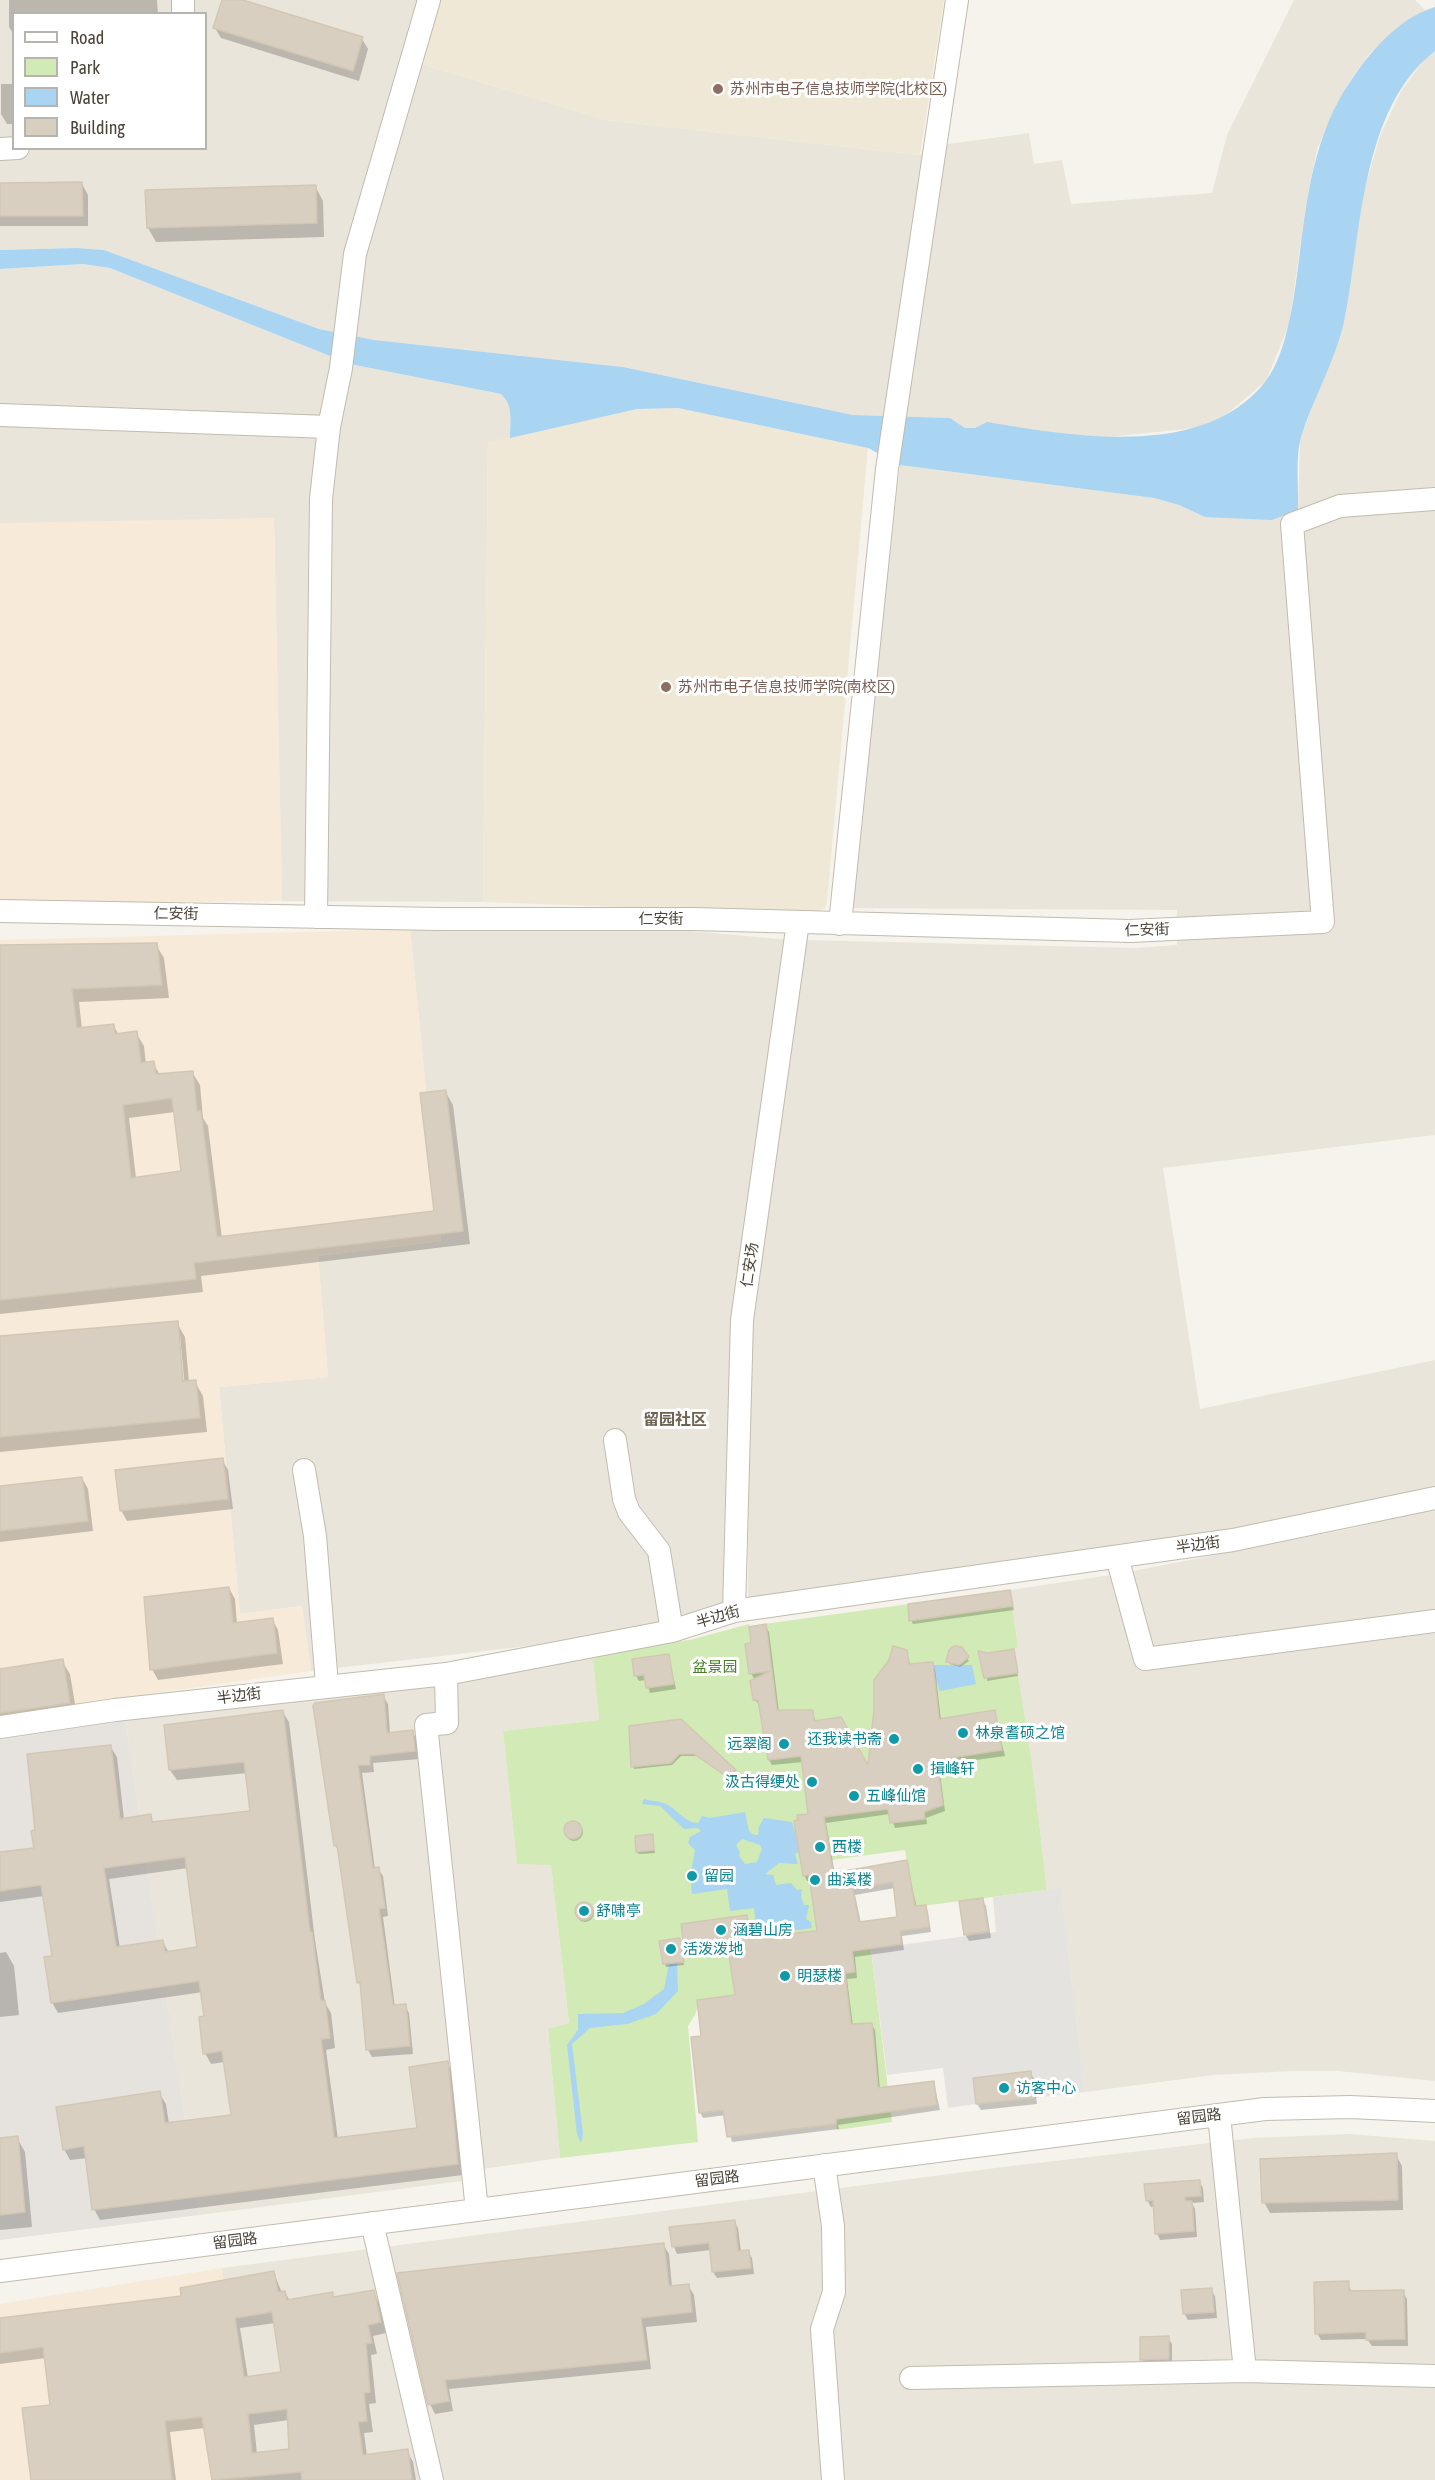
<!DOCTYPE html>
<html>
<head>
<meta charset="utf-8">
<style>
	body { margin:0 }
	#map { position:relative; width:1435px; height:2480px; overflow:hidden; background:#f6f3ec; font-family:"Asap Condensed",sans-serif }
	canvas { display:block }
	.legend { position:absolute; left:12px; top:12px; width:195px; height:138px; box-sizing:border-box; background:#fff; border:2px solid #b7b4b0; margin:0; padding:8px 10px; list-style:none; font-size:18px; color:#4b4439 }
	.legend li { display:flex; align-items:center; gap:12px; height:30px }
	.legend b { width:30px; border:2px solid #b7b4b0 }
</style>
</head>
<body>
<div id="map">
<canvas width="1435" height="2480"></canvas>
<ul class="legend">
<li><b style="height:8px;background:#fff"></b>Road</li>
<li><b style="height:16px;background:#d2eab5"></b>Park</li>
<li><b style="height:16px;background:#a9d4f2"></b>Water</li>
<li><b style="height:16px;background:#d8cfc1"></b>Building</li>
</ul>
</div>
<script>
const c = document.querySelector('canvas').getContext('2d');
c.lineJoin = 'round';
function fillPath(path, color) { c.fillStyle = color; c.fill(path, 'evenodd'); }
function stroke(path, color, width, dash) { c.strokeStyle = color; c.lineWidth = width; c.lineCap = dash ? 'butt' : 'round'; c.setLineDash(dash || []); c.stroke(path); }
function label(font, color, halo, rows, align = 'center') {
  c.font = font + ' "Asap Condensed","Noto Sans SC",sans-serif'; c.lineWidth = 6; c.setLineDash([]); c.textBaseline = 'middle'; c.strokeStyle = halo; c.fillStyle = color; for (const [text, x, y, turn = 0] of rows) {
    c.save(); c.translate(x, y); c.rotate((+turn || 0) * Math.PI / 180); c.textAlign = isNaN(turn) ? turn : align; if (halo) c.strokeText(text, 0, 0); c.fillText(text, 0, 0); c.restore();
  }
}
const residential = new Path2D(`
	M0,0H423L405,59L606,120L920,155L941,145L1029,133L1034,164L1062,160L1071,204L1212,193L1227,135L1294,0H1415L1425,10L1403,24L1370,53L1348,84L1317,149L1306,205L1289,325L1266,381L1221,419L1196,428L1108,437L965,428L950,418L853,415L623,367L374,340L319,329L104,250L77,248L0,250ZM14,14H206V148H14Z
	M1435,51V1135L1163,1168L1200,1409L1435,1360V1495L1231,1538L748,1603L749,1316L807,940L1135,948L1177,945V910L849,908L900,465L1154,498L1179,505L1205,517L1298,510L1300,440L1343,324L1365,187L1380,136L1401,91L1424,60Z
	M83,264L110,268L350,364L501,394L507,399L511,410L510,438L488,442L483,902L282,901L274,518L0,526V269Z
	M410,929H668L791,940L732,1318L727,1607L656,1627L536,1645L311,1671L302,1606L240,1614L219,1387L328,1377L318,1256L441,1241Z
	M1435,1508V2081L1338,2071H1293L1213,2075L1085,2092L1061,1889L1047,1890L1032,1763L1014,1648L1018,1646L1010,1590L1118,1574L1353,1528Z
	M592,1651L599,1720L503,1731L517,1864H551L569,2024L548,2030L560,2158L461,2172L462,2181L199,2215L125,1719Z
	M1349,2134L1435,2141V2480H248L222,2268L1003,2167L1253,2138Z`);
const commercial = new Path2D(`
	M274,518L282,901L0,903V523Z
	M410,929L441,1241L318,1256L328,1377L219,1387L240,1614L302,1606L311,1671L0,1715V940Z
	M222,2268L248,2480H0V2304Z`);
const industrial = new Path2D(`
	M125,1719L199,2215L0,2240V1735Z`);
const education = new Path2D(`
	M423,0H944L920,155L606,120L405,59Z
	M678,408L868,448L827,902L825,908L809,914L483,902L488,442L637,409Z`);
const green = new Path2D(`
	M1010,1590L1018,1647L1014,1648L1032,1763L1047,1890L914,1907L905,1850L831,1860L846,1952L871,1949L892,2122L837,2130L820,1998L754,1992L700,1999L695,2015L688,2026L698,2142L560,2158L548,2029L569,2023L551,1865L517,1864L503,1731L599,1720L592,1651L690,1640L749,1624L750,1626Z`);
const parking = new Path2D(`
	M1061,1888L1085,2092L1034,2098L1031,2071L973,2078L976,2104L948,2108L943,2068L887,2075L871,1949L996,1932L993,1897Z`);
const water = new Path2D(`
	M1435,7V51C1359,110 1362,236 1344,322C1335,361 1313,399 1301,437C1295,458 1299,488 1298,510L1272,520L1205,517L1179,505L1154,498L900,465L868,448L678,408L637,409L510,438C510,422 514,405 501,394L350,364L110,268L83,264L0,269V250L77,248L104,250L319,329L374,340L623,367L853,415L950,418L965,428H975L987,422C1071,436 1204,460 1265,382C1289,352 1295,289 1300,252C1308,186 1317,124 1359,69C1377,44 1404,16 1435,7Z
	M934,1665H972L976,1684L940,1691L935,1677H930L929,1671Z
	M644,1799C650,1801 657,1801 663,1803C675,1806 684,1823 698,1823L702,1816L710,1818L745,1812L749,1831L754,1835H758L759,1827L764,1818L792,1822L801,1851L795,1854L798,1864L779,1863L765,1874L773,1875L776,1885L791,1883L797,1890L802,1889L801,1897L804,1905H809L806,1919L811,1922L812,1928C797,1930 784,1932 769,1934V1938L758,1939L754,1908L730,1911L727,1889L692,1894L691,1884L698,1881L691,1872L695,1850L688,1843L690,1837L701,1831L698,1828L684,1829L660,1806L642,1804ZM742,1839L760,1845L762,1849L757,1862L745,1864L739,1856L740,1852L736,1845Z
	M677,1963L678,1991L656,2014L627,2024L590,2028L572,2044L583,2134L581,2143L577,2134L567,2045L578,2030V2014L623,2013L644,2004L664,1989L669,1964Z`);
const shadow = new Path2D(`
	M9,0H157L158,14H14V35L9,27Z
	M223,0H238L362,39L368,49L359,81L221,38L215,28Z
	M1,84H14V124H7L1,114Z
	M0,184H82L88,195V226H0Z
	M315,186L323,201L324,237L156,242L148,228Z
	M156,945L164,958L169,998L79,1002L82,1029L113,1025L119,1035L136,1033L144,1046L146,1064L153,1063L160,1075L192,1072L200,1085L203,1118L208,1126L222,1238L436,1212L445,1091L453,1105L470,1244L201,1276L203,1292L0,1314V946ZM175,1112L182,1172L136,1178L129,1118Z
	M177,1323L185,1337L189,1382H195L203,1396L207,1432L0,1452V1337ZM177,1336H180L185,1389H182Z
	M222,1459L228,1470L233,1509L127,1521L121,1510Z
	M82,1478L88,1489L93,1531L0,1542V1488Z
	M229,1588L235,1599L237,1624L272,1619L278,1630L283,1664L158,1680L152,1669Z
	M1009,1591L1014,1610L913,1624L911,1620Z
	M765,1626L769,1632L779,1712H812L816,1722L869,1770L906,1651L911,1666L932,1663L935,1669L941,1720L994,1712L1005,1756L939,1765L945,1811L926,1818L927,1824L895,1828L890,1814L826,1823L835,1874L906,1862L917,1908L925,1906L928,1912L931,1932L902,1936L904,1950L855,1957L857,1978L847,1979L853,2026L871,2024L875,2030L880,2090L934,2083L940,2110L838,2125L839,2129L732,2142L726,2115L703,2118L700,2112L703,2037L737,1997L729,1947L688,1952L685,1946L747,1917L752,1939L819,1933L811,1881H807L804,1875L809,1815L803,1762L772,1765L769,1760L761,1705L754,1700L755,1680L751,1673L753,1644ZM895,1888L899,1918L861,1923L855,1895Z
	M961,1649L969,1661L960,1667L950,1664L948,1662Z
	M1013,1651L1018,1676L987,1681L988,1655Z
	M668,1655L676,1689L650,1693L646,1680L639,1681L636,1676L633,1661Z
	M62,1661L70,1674L77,1716L0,1731V1671Z
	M383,1696L388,1704L390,1734L412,1732L417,1739L419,1759L373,1763L374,1772L362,1773L375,1869H378L383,1876L388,1916L383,1917L395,2007L405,2006L409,2013L413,2054L372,2057L368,2050L362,1988L358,1982L339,1852L335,1845L315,1706Z
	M282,1711L289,1722L315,1940L325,2003L331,2013L335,2048L326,2050L338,2139L419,2129L447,2063L453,2074L463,2175L100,2220L94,2209L87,2158L70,2160L64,2149L159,2093L166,2104L169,2124L233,2116L225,2062L211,2064L205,2053L206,2017L203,1992L58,2013L52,2002L53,1958L44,1896L0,1902V1854L35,1849L37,1831L110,1746L117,1757L124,1819L150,1816L154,1824L251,1812L247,1773L177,1780L170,1770ZM188,1868L199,1948L169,1953L163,1942L120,1948L109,1879Z
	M630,1728L735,1771L736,1774L731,1780L697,1756H681L672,1765L634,1769Z
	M565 1832a9 9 0 1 1 18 0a9 9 0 1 1-18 0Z
	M652,1835L655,1853L639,1854L637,1852Z
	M982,1900L986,1906L991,1938L969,1941L965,1934Z
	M576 1913a9 9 0 1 1 18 0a9 9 0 1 1-18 0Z
	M679,1939L684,1965L666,1967L661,1942Z
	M6,1952L14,1966L19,2015L0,2017V1953Z
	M1030,2073L1034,2079L1037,2104L981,2110L977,2104Z
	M17,2138L25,2152L32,2227L0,2230V2139Z
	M1396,2155L1402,2166L1403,2210L1270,2213L1264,2202Z
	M1199,2181L1203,2188L1204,2202L1192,2203L1195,2209L1197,2237L1160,2240L1157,2233L1155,2207H1151L1147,2200Z
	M734,2221L738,2228L741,2252L748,2251L752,2258L754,2274L717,2278L713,2272L711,2250L677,2254L674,2247L671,2228Z
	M663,2244L669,2254L672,2287L688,2285L694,2295L697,2322L646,2327L651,2369L449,2389L453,2411L435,2414L430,2404L399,2274Z
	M274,2273L282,2293L285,2292L290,2301L332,2294L334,2298L373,2292L379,2303L386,2333L373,2336L377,2354L371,2355L376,2403L369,2404L373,2432L364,2433L367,2456L407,2451L413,2462L416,2480H213L205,2428L170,2432L176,2480H32L52,2406L46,2358L0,2364V2320L183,2297ZM275,2323L283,2373L248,2378L240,2328ZM289,2420L291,2450L257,2454L254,2425Z
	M1348,2283L1352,2293L1403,2292L1407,2299L1408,2346H1372L1367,2339L1321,2340L1317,2333Z
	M1211,2290L1215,2296L1217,2318L1188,2320L1184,2313Z
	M1168,2338L1172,2344V2366H1146L1142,2359Z`);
const building = new Path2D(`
	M222,0H243L363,37L353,71L213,28Z
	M82,182L83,216H0V183Z
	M316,185L317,223L147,228L145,190Z
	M157,943L162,985L72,989L77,1028L114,1024L115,1034L137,1031L141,1063L154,1061L156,1074L193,1071L197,1111H201L217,1237L434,1211L420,1093L446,1090L463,1231L194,1263L196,1279L0,1300V945ZM172,1098L181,1171L131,1178L123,1105Z
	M178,1321L183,1381L196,1380L200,1418L0,1437V1336Z
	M223,1458L228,1499L120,1511L115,1470Z
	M82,1477L88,1521L0,1531V1486Z
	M229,1587L233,1623L273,1618L277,1653L150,1670L144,1597Z
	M1010,1590L1013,1606L909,1621L908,1604Z
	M766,1624L777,1710H813L814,1721L841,1717L868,1765L874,1710V1680L889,1660L893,1646L907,1650L909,1664L933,1662L939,1719L995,1710L1002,1750L937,1760L943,1805L924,1812L925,1819L890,1823L888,1809L824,1817L833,1873L907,1860L915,1906L926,1905L929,1927L900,1931L901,1944L852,1951L855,1972L845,1973L851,2024L872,2023L878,2088L934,2081L937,2105L836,2119V2124L727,2137L723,2110L699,2113L691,2037L701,2036L697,2000L735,1995L727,1942L684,1946L681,1924L747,1915L750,1937L817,1931L809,1875L803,1876L794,1821L798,1820L797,1815L808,1814L801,1756L768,1760L758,1700H753L750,1681L770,1671L749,1674L745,1644L751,1643L749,1627ZM893,1882L897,1917L859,1922L853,1889Z
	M954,1646L962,1647L969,1657L959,1665L946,1662L949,1650Z
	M1014,1649L1018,1673L984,1678L978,1651L988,1653Z
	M669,1654L674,1684L646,1688L644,1675L634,1676L632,1659Z
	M63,1659L70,1703L0,1713V1669Z
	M384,1694L387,1733L413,1730L415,1751L370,1756V1765H358L373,1868L379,1867L385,1908L379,1909L393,2005L406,2004L410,2046L366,2050L360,1982L357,1983L337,1845L334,1846L313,1706L315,1703Z
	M283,1710L310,1932H312L321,2001L325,2000L330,2038L321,2039L334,2138L417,2128L409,2067L448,2061L458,2164L92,2210L84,2146L63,2150L56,2107L160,2091L165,2123L231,2115L222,2051L203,2054L199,2017L204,2016L199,1981L51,2003L44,1957L52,1956L41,1885L0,1891V1852L34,1848L31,1831L35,1830L27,1754L111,1745L120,1819L151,1814L152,1822L250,1811L244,1762L169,1770L164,1725ZM185,1857L197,1947L165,1952L163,1940L116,1947L104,1868Z
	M681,1719L736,1770L729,1778L694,1754H679L671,1763L631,1767L629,1726Z
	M564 1830a9 9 0 1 1 18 0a9 9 0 1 1-18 0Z
	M653,1834L654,1850L636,1852L635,1836Z
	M983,1898L988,1931L964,1935L959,1901Z
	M575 1911a9 9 0 1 1 18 0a9 9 0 1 1-18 0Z
	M680,1938L684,1962L663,1964L659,1941Z
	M1031,2071L1034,2098L976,2104L973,2078Z
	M18,2136L25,2212L0,2215V2138Z
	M1397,2153L1398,2200L1262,2203L1260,2159Z
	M1200,2180L1201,2196L1185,2197V2201H1192L1194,2231L1155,2234L1153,2200L1146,2201L1144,2184Z
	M735,2220L738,2251L749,2250L751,2268L712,2272L709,2243L672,2247L669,2227Z
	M664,2243L669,2286L689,2284L692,2312L641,2318L647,2360L445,2380L449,2401L428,2405L397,2273Z
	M274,2271L278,2292L285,2291L287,2300L333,2292V2297L374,2290L381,2322L368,2325L372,2343L366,2344L370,2392L364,2393L367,2421L358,2422L363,2455L408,2449L412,2480H302L301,2472L212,2480L202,2417L165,2421L172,2480H31L22,2408L50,2405L43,2347L0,2353V2318L181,2296L180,2288ZM272,2312L281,2372L244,2377L235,2318ZM287,2409L289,2449L252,2453L248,2414Z
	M1349,2281V2291L1404,2290L1405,2339L1366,2340V2332L1315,2334L1314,2282Z
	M1212,2288L1214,2312L1183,2314L1181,2290Z
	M1169,2336V2359L1140,2360V2337Z`);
const minor = new Path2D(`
	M183,0V14
	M0,149L18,148
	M0,415L329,427
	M0,911L439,919H694L1130,931L1323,922L1292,524L1340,506L1435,499
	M316,917L321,499L329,427L341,368L355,254L429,0
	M840,924L887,469L957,0
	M615,1440L624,1499L629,1512L659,1551L672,1631
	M304,1470L315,1536L327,1685
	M1117,1557L1145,1659L1435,1621
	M734,1611L742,1320L798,922
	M446,1674L447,1723L426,1725L477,2210
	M0,1727L115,1710L446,1674L672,1631L734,1611L1233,1540L1435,1498
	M1219,2115L1245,2371
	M824,2165L833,2226L834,2292L822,2329L833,2480
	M372,2223L432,2480
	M0,2271L1265,2109L1350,2107L1435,2111
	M911,2378L1245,2371L1435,2376`);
const markers = [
	[718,89,6,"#8d6e63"],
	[666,687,6,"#8d6e63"],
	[963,1733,6,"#0f9aa8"],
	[894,1739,6,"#0f9aa8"],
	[784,1744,6,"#0f9aa8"],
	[918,1769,6,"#0f9aa8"],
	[812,1782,6,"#0f9aa8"],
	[854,1796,6,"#0f9aa8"],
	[820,1847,6,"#0f9aa8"],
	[692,1876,6,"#0f9aa8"],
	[815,1880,6,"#0f9aa8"],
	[584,1911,6,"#0f9aa8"],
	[721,1930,6,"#0f9aa8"],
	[671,1949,6,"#0f9aa8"],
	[785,1976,6,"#0f9aa8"],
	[1004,2088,6,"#0f9aa8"]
];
const educationNames = [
	["苏州市电子信息技师学院(北校区)",730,89],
	["苏州市电子信息技师学院(南校区)",678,687]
];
const streetNames = [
	["仁安街",176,914,1],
	["仁安街",661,919],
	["仁安街",1147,930,-2],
	["仁安场",750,1265,-82],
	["半边街",1198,1545,-8],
	["半边街",718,1617,-16],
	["半边街",239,1696,-7],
	["留园路",1199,2117,-7],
	["留园路",717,2179,-7],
	["留园路",235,2241,-7]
];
const parkNames = [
	["盆景园",715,1667]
];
const cultureNames = [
	["林泉耆硕之馆",975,1733],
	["还我读书斋",882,1739,"right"],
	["远翠阁",772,1744,"right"],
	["揖峰轩",930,1769],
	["汲古得绠处",800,1782,"right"],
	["五峰仙馆",866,1796],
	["西楼",832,1847],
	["留园",704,1876],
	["曲溪楼",827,1880],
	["舒啸亭",596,1911],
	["涵碧山房",733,1930],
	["活泼泼地",683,1949],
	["明瑟楼",797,1976],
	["访客中心",1016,2088]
];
const neighbourhoodNames = [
	["留园社区",675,1420]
];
fillPath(residential, '#eae5da');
fillPath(commercial, '#f7ead8');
fillPath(industrial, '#e6e2dd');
fillPath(education, '#efe8d6');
fillPath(green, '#d2eab5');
fillPath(parking, '#e5e3e0');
fillPath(water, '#a9d4f2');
fillPath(shadow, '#0003');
fillPath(building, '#d8cfc1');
stroke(building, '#d3c7b4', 1.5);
stroke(minor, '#c2bbae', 24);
stroke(minor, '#fff', 22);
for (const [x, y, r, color] of markers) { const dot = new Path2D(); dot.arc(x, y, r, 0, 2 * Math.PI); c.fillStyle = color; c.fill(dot); stroke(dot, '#fff', 2); }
label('15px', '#785e54', '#fff', educationNames, 'left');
label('15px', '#4b4439', '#fff', streetNames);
label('15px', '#4a7f2a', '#fff', parkNames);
label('15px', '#0d838f', '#fff', cultureNames, 'left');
label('bold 16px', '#6e6250', '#fff', neighbourhoodNames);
</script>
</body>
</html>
